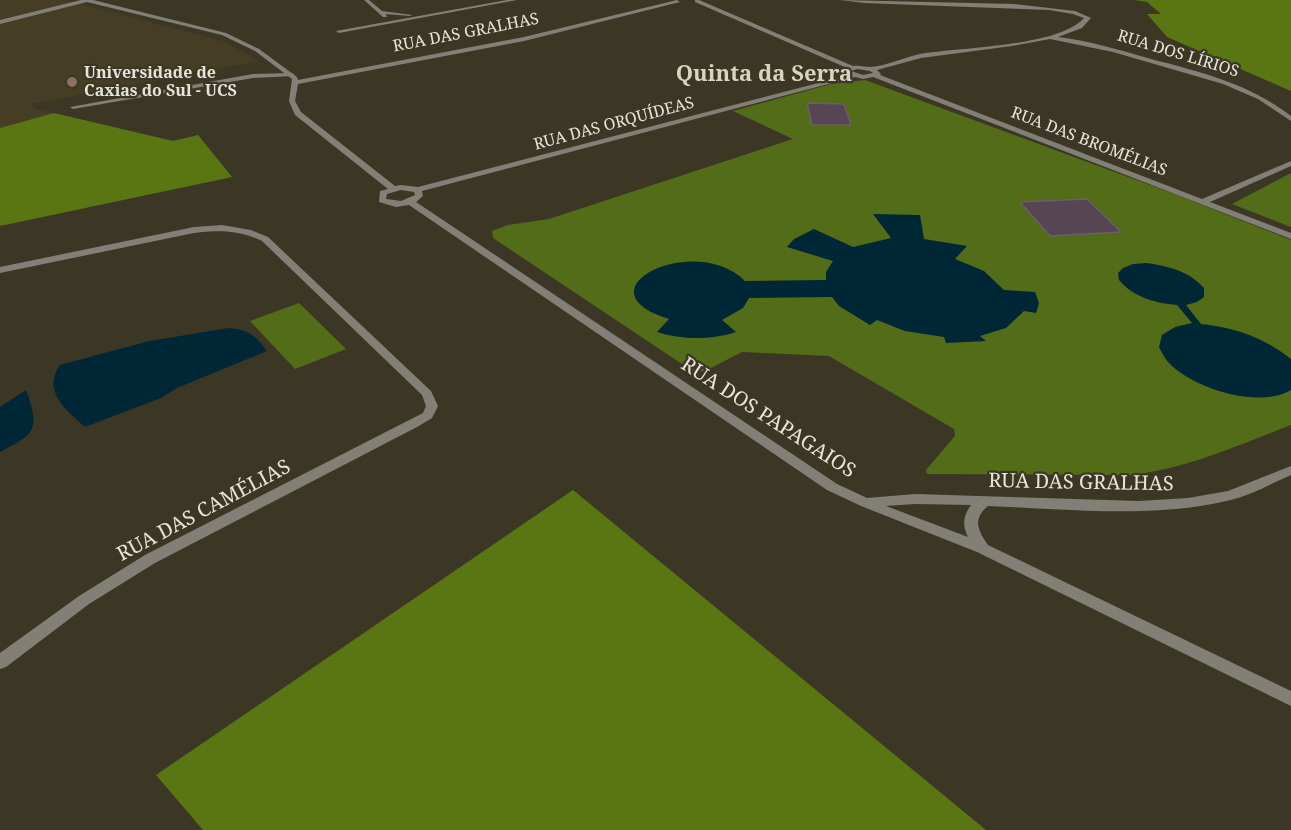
<!DOCTYPE html>
<html>
<head>
<meta charset="utf-8">
<style>
	body { margin:0 }
	canvas { display:block; background:#3c3725 }
</style>
</head>
<body>
<canvas width="1291" height="830"></canvas>
<script>
const c = document.querySelector('canvas').getContext('2d');
c.lineJoin = 'round';
function fillPath(path, color) { c.fillStyle = color; c.fill(path, 'evenodd'); }
function stroke(path, color, width, dash) { c.strokeStyle = color; c.lineWidth = width; c.lineCap = dash ? 'butt' : 'round'; c.setLineDash(dash || []); c.stroke(path); }
function label(font, color, halo, rows, align = 'center') {
  c.font = font + ' "Noto Serif",serif'; c.lineWidth = 4.5; c.setLineDash([]); c.textBaseline = 'middle'; c.strokeStyle = halo; c.fillStyle = color; for (const [text, x, y, turn = 0] of rows) {
    c.save(); c.translate(x, y); c.rotate((+turn || 0) * Math.PI / 180); c.textAlign = isNaN(turn) ? turn : align; if (halo) c.strokeText(text, 0, 0); c.fillText(text, 0, 0); c.restore();
  }
}
const built = new Path2D(`
	M0,0H66L225,42L258,61L31,104L34,109L54,113L0,128Z`);
const green = new Path2D(`
	M865,80L1177,195L1291,240V425C1238,445 1187,469 1130,475L927,474L926,470L955,436L954,429L829,356L742,352L705,371L694,372L493,238L492,231L508,225L549,219L793,139L733,111L831,84Z
	M1291,173V227L1232,204Z
	M299,303L346,349L295,369L250,321Z`);
const forest = new Path2D(`
	M1135,0H1291V91L1167,37L1147,14H1161L1147,2Z
	M54,113L173,141L198,135L232,177L0,226V128Z
	M573,490L986,830H203L156,775Z`);
const water = new Path2D(`
	M873,214L920,215L924,239L967,246L955,259L984,271L1004,290L1035,292L1039,303L1036,313L1024,311L1006,328L980,336L986,341L946,343L944,337L905,331L877,320L870,325L839,306L832,297L749,298L743,308L722,320L736,332C712,340 682,340 657,332L669,319C575,290 695,231 745,281L826,280V272L833,261L787,247L794,239L814,229L853,247L891,238Z
	M1146,263C1168,266 1189,271 1204,288V297L1197,302L1186,305L1201,324C1236,328 1263,337 1291,359V390C1259,409 1194,389 1169,363C1165,359 1162,353 1159,347L1162,335L1175,327L1192,323L1177,305C1155,303 1133,297 1119,280L1118,273L1123,268L1133,264Z
	M229,328C249,330 255,335 267,351L177,388L161,398L85,427C67,411 41,391 60,365L149,341Z
	M26,390C41,430 35,434 0,452V407Z`);
const building = new Path2D(`
	M807,103L844,104L851,125H812Z
	M1087,199L1121,232L1050,236L1020,202Z`);
const service = new Path2D(`
	M364,0H369L382,11L412,15L410,16L386,14L387,17H383Z
	M507,0H517L339,33L336,31Z
	M292,73L294,74V76L253,78L73,109L70,107L253,74Z`);
const minor = new Path2D(`
	M81,0H93L226,33L259,49L297,77L298,80L524,37L677,0L680,2L524,41L298,84L295,101L301,112L395,186L401,185L418,187L849,75L844,72L847,68L695,2V0H699L853,66C859,65 865,67 871,67C886,66 905,57 920,54C960,47 1058,47 1084,18L1073,14L1049,10L864,3L840,0L1014,4L1075,11L1091,18L1082,28L1058,37C1090,41 1120,50 1151,59C1201,72 1250,84 1291,116V121L1258,99L1223,84L1113,52L1050,39L1012,46L921,58L877,70L881,74L880,75L1202,199L1291,161V166L1210,202L1291,233V239L873,77L863,79L855,77L422,191L423,196L416,202L837,484L867,498L915,494L1138,501L1188,498L1228,491L1291,466V475C1272,483 1252,495 1231,500C1152,519 1068,509 988,506C972,519 978,530 988,545L1291,691V706L977,552L861,506L827,490L409,205L396,207L379,202L380,191L388,189L295,115L289,101L292,79L255,51L222,35L87,2L0,24V20ZM857,69L870,71L873,73L863,75L851,71ZM401,190L414,192L415,195L401,201L386,199L387,194ZM915,504L971,505C963,516 962,525 968,537L886,506Z
	M222,225L251,230L268,237L431,391L438,406L432,418L417,427L155,563L89,604L6,667L0,669V653L79,596L145,555L423,413L426,406L422,395L262,241C240,230 218,230 194,233L0,273V267L194,227Z`);
const markers = [
	[72,82,6,"#8d6e63"]
];
const farStreetnames = [
	["RUA DAS GRALHAS",466,33,-11],
	["RUA DOS LÍRIOS",1178,54,17],
	["RUA DAS ORQUÍDEAS",614,124,-15],
	["RUA DAS BROMÉLIAS",1089,142,21]
];
const farPoinames = [
	["Universidade de",84,73],
	["Caxias do Sul - UCS",84,91]
];
const streetNames = [
	["RUA DOS PAPAGAIOS",768,418,33],
	["RUA DAS GRALHAS",1081,483,1],
	["RUA DAS CAMÉLIAS",204,511,-28]
];
const farDistrictnames = [
	["Quinta da Serra",764,75]
];
fillPath(built, '#453e25');
fillPath(green, '#536c18');
fillPath(forest, '#5a7612');
fillPath(water, '#002735');
fillPath(building, '#564653');
stroke(building, '#6e5d6a', 1.5);
fillPath(service, '#817f76');
fillPath(minor, '#817f76');
for (const [x, y, r, color] of markers) { const dot = new Path2D(); dot.arc(x, y, r, 0, 2 * Math.PI); c.fillStyle = color; c.fill(dot); stroke(dot, '#3c3725', 2); }
label('16px', '#e6e3d9', '#3c3725', farStreetnames);
label('bold 16px', '#e6e3d9', '#3c3725', farPoinames, 'left');
label('20px', '#e6e3d9', '#3c3725', streetNames);
label('bold 22px', '#dad4be', '#3c3725', farDistrictnames);
</script>
</body>
</html>
